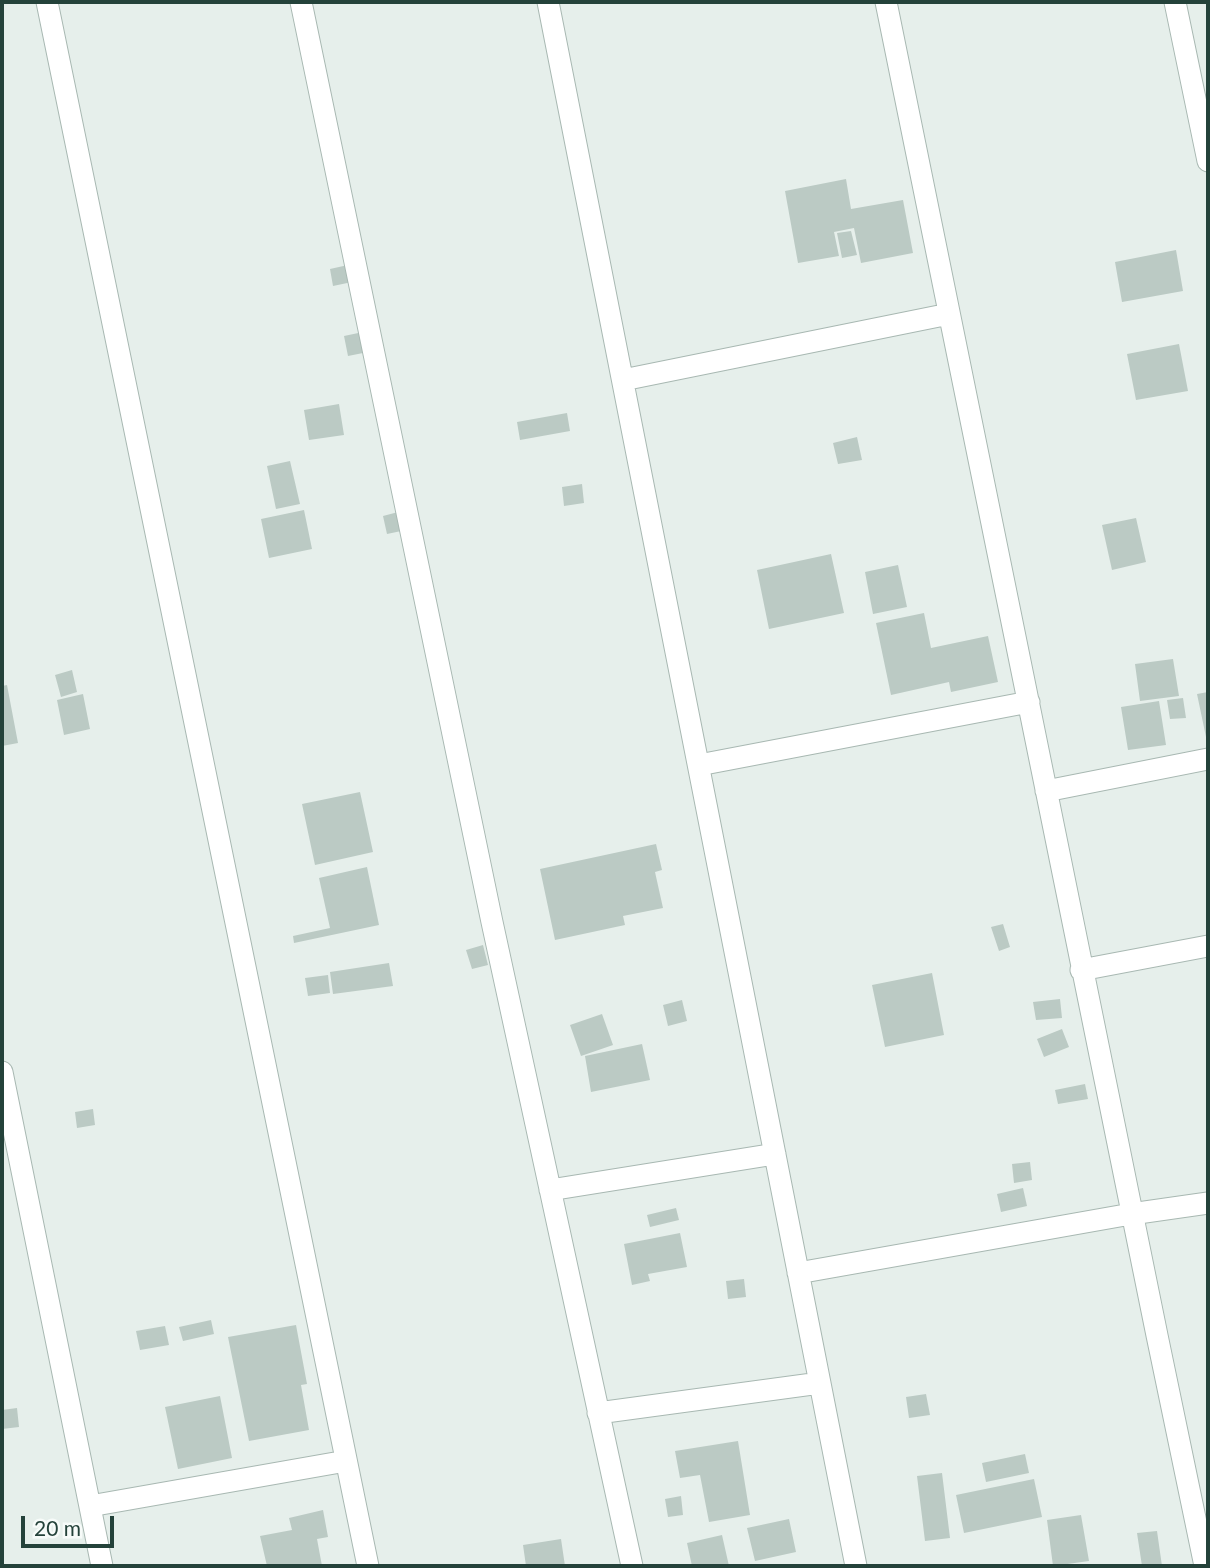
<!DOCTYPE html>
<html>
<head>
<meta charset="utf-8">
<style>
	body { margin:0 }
	#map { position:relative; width:1210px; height:1568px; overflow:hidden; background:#e6efeb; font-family:Lato,sans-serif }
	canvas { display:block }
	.frame { position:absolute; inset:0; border:4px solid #24423a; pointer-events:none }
	.scale { position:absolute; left:21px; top:1516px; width:93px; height:32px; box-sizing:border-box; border:4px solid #24423a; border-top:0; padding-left:9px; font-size:21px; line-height:24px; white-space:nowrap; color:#24423a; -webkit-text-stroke:5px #f7fbf9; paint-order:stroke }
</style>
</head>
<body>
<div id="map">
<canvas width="1210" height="1568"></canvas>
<div class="frame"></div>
<div class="scale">20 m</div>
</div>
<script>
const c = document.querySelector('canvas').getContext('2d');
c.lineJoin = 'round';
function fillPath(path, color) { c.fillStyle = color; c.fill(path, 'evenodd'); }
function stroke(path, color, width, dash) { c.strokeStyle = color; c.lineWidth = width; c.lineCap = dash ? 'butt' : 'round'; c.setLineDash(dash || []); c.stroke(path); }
const building = new Path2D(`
	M846,179L851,209L903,200L913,253L861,263L854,228L834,232L839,256L798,263L785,191Z
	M851,231L857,255L842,258L837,233Z
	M1176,250L1183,291L1122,302L1115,262Z
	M348,265L352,282L333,286L330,269Z
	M363,332L368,352L348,356L344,336Z
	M1179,344L1188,391L1136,400L1127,354Z
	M339,404L344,435L309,440L304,410Z
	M567,413L570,431L520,440L517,422Z
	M857,437L862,460L838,464L833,443Z
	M290,461L300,504L276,509L267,466Z
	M582,484L584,503L564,506L562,487Z
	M304,510L312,549L269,558L261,519Z
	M402,511L406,530L387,534L383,516Z
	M1136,518L1146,562L1112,570L1102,525Z
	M831,554L844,613L769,629L757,570Z
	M898,565L907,607L873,614L865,572Z
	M924,613L931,648L988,636L998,682L951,692L949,682L891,695L876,623Z
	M1173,659L1179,696L1140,701L1135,664Z
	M72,670L77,692L61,697L55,675Z
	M7,685L18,743L2,746V686Z
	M1208,692V737H1206L1197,694Z
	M83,694L90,729L64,735L57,700Z
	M1183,698L1186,718L1170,719L1167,700Z
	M1159,701L1166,745L1128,750L1121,707Z
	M360,792L373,852L315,865L302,804Z
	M656,844L662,870L655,872L663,908L623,916L625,925L555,940L540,869Z
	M367,867L379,925L294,943L293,936L330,928L319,878Z
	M1003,924L1010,947L999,951L991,927Z
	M483,945L488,965L472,969L466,950Z
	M389,963L393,986L333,994L330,972Z
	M932,973L944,1035L885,1047L872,985Z
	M328,975L330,993L308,996L305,978Z
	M1060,999L1062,1018L1036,1020L1033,1002Z
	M682,1000L687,1021L668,1026L663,1005Z
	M602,1014L613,1045L581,1056L570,1025Z
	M1062,1029L1069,1047L1044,1057L1037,1039Z
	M642,1044L650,1080L591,1092L585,1056Z
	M1085,1084L1088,1099L1058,1104L1055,1090Z
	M93,1109L95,1125L77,1128L75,1112Z
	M1030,1162L1032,1180L1014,1183L1012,1164Z
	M1023,1188L1027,1206L1001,1212L997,1194Z
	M676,1208L679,1220L650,1227L647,1215Z
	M680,1233L687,1267L648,1274L650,1281L632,1285L624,1244Z
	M744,1279L746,1297L728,1299L726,1281Z
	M211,1320L214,1334L183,1341L179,1327Z
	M296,1325L307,1384L301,1385L309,1430L249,1441L228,1337Z
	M165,1326L169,1345L140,1350L136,1331Z
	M926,1394L930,1415L909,1418L906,1397Z
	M220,1396L232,1458L178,1469L165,1407Z
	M17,1408L19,1427L2,1429V1410Z
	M738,1441L750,1515L709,1522L700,1475L680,1478L675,1451Z
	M1025,1454L1029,1473L986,1482L982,1463Z
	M942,1473L950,1538L925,1541L917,1476Z
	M1034,1479L1042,1517L964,1533L956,1495Z
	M681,1496L683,1515L668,1517L665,1499Z
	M323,1510L328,1537L317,1539L322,1566H267L260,1536L292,1530L289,1518Z
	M1081,1515L1089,1561L1053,1566L1047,1520Z
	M789,1519L796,1552L755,1561L747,1528Z
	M1157,1531L1162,1566H1142L1137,1533Z
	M722,1535L729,1566H692L687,1543Z
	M561,1539L565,1566H526L523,1545Z`);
const minor = new Path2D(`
	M47,2L368,1566
	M301,2L492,922L632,1566
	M548,2L856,1566
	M886,2C991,523 1096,1045 1205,1566
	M1175,2L1208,161
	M623,380L949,314
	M699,765L1029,702
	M1046,791L1208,759
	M1081,970L1208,946
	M2,1072L102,1566
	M550,1190L775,1154
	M798,1273L1131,1214L1208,1203
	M598,1413L820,1383
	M90,1506L346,1461`);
fillPath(building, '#bbcac4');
stroke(minor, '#a8b8b2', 23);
stroke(minor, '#fff', 21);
</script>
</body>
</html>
